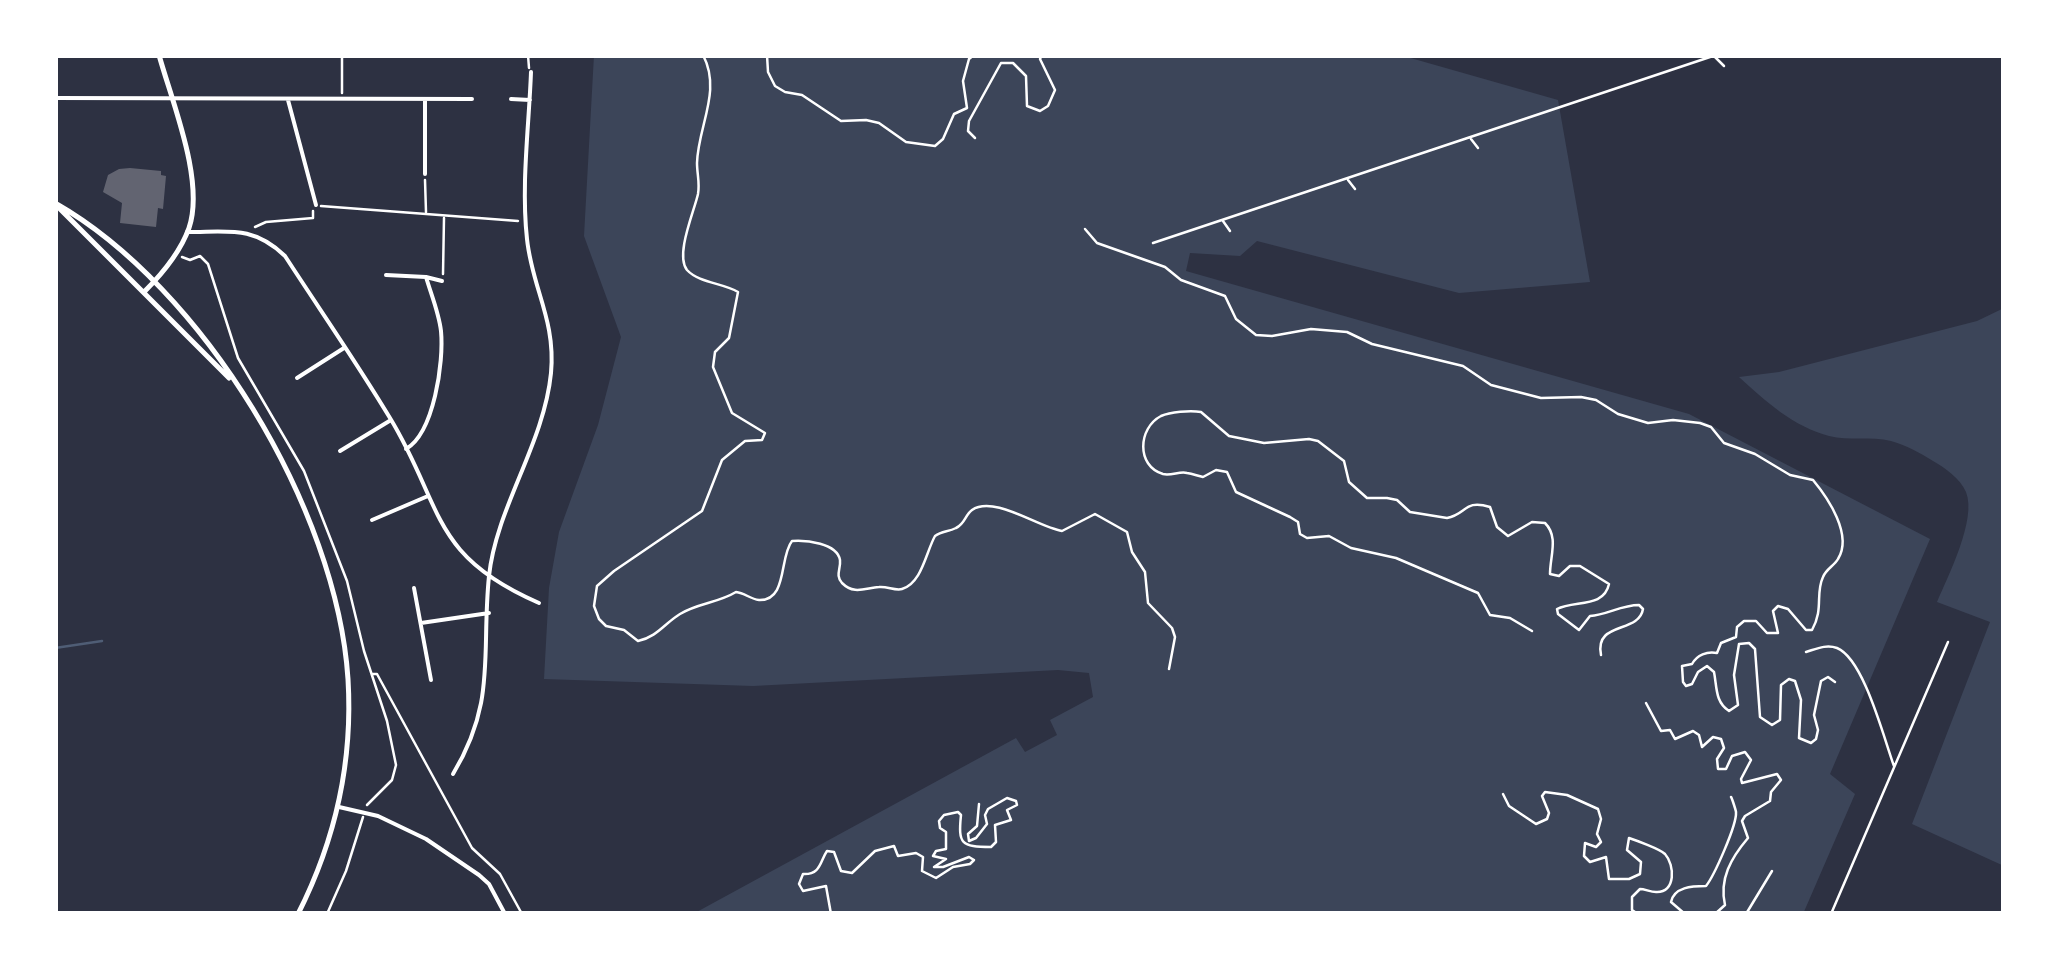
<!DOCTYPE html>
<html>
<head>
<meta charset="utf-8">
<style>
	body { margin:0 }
	#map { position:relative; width:2059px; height:969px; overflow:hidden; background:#2d3142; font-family:"DejaVu Sans",sans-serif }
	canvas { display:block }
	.frame { position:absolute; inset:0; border:58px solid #fff; pointer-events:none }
</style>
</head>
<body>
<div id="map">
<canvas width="2059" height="969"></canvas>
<div class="frame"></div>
</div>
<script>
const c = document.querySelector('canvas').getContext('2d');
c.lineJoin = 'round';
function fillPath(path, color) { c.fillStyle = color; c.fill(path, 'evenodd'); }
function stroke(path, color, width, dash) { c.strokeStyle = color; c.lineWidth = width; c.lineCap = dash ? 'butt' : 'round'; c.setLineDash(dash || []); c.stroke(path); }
const green = new Path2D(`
	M594,55H1400L1558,100L1590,282L1459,293L1257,241L1240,256L1190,253L1186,271L1689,414L1930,539L1830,774L1855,794L1803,914H693L1016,738L1025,752L1057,735L1050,720L1093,697L1089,673L1058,670L753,686L544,679L549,588L559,532L598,425L621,337L584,236Z
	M2004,308V866L1912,824L1990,622L1937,602C1948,576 1977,519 1966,492C1960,478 1945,468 1933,461C1920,453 1906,445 1891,441C1871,436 1849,441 1829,436C1794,427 1765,401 1739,377L1779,372L1977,321Z`);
const stream = new Path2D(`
	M55,648L102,641`);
const building = new Path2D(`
	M130,168L161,171V175L166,176L163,209L158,208L156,227L120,223L122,203L103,192L108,175L119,169Z`);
const path = new Path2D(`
	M342,55V93
	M528,55L529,68
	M703,55C722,91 698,126 697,163C697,174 700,183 698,194C694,212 675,255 687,270C699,283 723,283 738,292L729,338L715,352L713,367L732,413L765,433L762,440L745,441L722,460L702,511L614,571L597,586L594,606L599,619L606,626L624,630L638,641C657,637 665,623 680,614C698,603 718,603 736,592C745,593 750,599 759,600C788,601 779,557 792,541C806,540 837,543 840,560C841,569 835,575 842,583C854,595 865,588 879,587C887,586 895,591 902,589C922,583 926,552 935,536C942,531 948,532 956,528C965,524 965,515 972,510C994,495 1038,527 1062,531L1095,514L1127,532L1132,552L1145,572L1148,603L1172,628L1175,637L1169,669
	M767,55L768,72L775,86L785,92L802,95L841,121L866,120L879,123L906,142L935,146L943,139L954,114L967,108L963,81L969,59L974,55
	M975,138L968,131L969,121L1001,63H1013L1026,76L1027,106L1040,111L1048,106L1055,90L1040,59L1042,55
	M425,180L426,212
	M321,206L518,221
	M255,227L266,222L313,218V211
	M1085,229L1097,243L1165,267L1181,280L1225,296L1236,319L1256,335L1272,336L1311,329L1347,332L1372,344L1463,366L1491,385L1541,398L1581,397L1596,400L1618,414L1648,423L1673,420L1700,423L1711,427L1724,443L1755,454L1790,475L1813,480C1828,498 1853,535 1838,559C1834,566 1826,569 1823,577C1815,594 1824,609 1812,630H1806L1788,609L1778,606L1773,611L1778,633H1767L1756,621H1744L1737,627L1736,637L1721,643L1717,653C1707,651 1697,655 1692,664L1682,666L1683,682L1686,686L1692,684L1698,672L1707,666L1714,672C1717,687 1715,702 1729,711L1738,705L1734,675L1739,644L1749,643L1755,649L1760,717L1772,725L1780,720L1781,685L1789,679L1795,681L1801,700L1799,738L1811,743L1816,739L1818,730L1814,715L1821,681L1828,677L1835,682
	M182,257L190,260L200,256L208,264L238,358L304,471L347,581L364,651L387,721L396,765L392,780L367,805
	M443,274L444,218
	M1532,631L1510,618L1490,615L1478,593L1396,558L1351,548L1329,536L1307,538L1300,534L1298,522L1290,517L1236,492L1227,472L1216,470L1203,477C1198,476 1193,474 1187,473C1180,471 1171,476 1163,474C1136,466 1138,428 1161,416C1170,412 1190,410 1201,412L1229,436L1264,443L1309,439L1318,441L1344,461L1349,482L1367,498H1387L1397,500L1410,512L1447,518C1467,514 1464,499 1490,507L1497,527L1508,536L1532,522L1545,523C1559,537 1550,556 1550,574L1559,576L1570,566H1580L1609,584C1604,608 1575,600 1557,609L1558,614L1579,630L1590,616C1607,615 1621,605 1639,605L1643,609C1639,634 1594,621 1601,655
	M1806,652C1816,649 1826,644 1837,648C1864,659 1884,739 1894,766
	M372,674H377L472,848L500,874L522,914
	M1646,703L1661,731L1670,730L1675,739L1693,731L1699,735L1702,747L1713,737L1721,739L1724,748L1717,759L1718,769H1726L1732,756L1745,752L1751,760L1741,779L1742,783L1777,774L1781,780L1771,792L1770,801L1745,816L1742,821L1748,838C1731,858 1719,879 1725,905L1715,914
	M1503,794L1509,806L1536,824L1547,819L1549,813L1542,796L1545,792L1567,795L1598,809L1601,819L1597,834L1601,842L1596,847L1585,843L1584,856L1590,862L1606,857L1609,879H1629L1640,874L1641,862L1627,850L1629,838C1635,840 1660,849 1665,854C1675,865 1676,893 1656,892C1650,892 1645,889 1640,889L1632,897V910L1638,914
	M327,914L346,871L363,817
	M831,914L826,886L803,891L799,884L803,874C821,875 820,861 827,851L834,852L841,871L852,873L875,851L894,846L898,856L916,853L923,857L922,871L936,878L953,867L970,864L974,860L969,857L943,867H934L946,859L933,856L936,851L946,849V832L940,828L939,821L944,815L958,812L961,815C958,844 961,847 991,847L996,842L995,825L1011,820L1007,810L1017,805L1016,801L1007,798L988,809L985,815L987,824L976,838L969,841L968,834L977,826L979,804
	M1685,914L1671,902C1674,887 1692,886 1706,886C1714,876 1737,825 1736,812C1736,811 1732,798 1731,797
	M1746,914L1772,871
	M1831,914L1948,642`);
const service = new Path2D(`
	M1715,57L1724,66
	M1471,139L1478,148
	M1348,180L1355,189
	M1223,221L1230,231
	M1153,243L1716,55`);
const minor = new Path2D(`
	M55,98L472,99
	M511,99L530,100
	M288,100L316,205
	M425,174V99
	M187,232C228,232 253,225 285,256C320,310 357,363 390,418C444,507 429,555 539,603
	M386,275L426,277C431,294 439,313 441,331C444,362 434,433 406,449
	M426,277L442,281
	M297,378L344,348
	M340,451L391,420
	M372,520L428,496
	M414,588L431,680
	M421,623L489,613
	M453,774C497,701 481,654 489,576C496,508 544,444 551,373C556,320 532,288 527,239C521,185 529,126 531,72
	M339,807L378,816L426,839L479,875L489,884L505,914`);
const tertiary = new Path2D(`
	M55,203C203,287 337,509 348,679C353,761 335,841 298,914
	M60,209L229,378
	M145,291C163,273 180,253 189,228C205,181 172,102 159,55`);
fillPath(green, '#3c4559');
stroke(stream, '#4f5d75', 2.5);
fillPath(building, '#626471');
stroke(path, '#fff', 2.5);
stroke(service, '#fff', 2.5);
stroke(minor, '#fff', 4);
stroke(tertiary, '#fff', 5);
</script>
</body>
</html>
